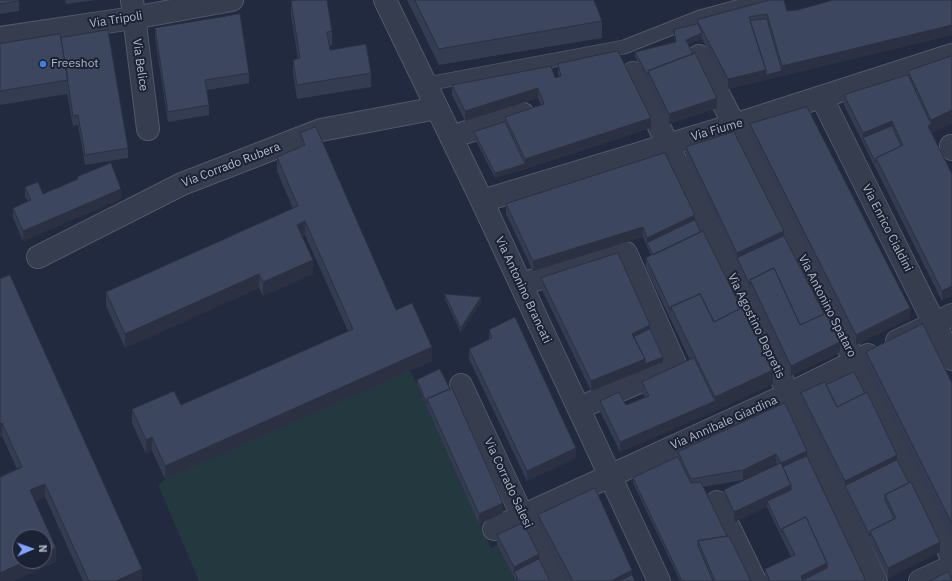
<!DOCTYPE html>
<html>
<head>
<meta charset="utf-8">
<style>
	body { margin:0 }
	#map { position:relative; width:952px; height:581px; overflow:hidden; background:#212a3e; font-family:"IBM Plex Sans",sans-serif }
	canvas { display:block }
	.north { position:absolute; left:12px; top:529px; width:40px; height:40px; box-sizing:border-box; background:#1b2233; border:1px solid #575e6f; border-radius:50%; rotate:88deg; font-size:11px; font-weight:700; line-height:16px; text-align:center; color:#b1b8c9 }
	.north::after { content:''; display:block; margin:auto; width:14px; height:18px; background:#81a2ff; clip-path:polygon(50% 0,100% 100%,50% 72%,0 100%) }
</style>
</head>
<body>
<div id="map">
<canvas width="952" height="581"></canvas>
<div class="north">N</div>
</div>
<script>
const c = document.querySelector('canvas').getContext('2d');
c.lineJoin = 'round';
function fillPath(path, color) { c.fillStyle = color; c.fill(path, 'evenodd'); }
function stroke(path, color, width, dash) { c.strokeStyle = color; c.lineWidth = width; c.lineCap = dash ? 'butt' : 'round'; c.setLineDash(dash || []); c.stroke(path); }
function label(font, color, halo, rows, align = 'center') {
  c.font = font + ' "IBM Plex Sans",sans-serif'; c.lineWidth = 4; c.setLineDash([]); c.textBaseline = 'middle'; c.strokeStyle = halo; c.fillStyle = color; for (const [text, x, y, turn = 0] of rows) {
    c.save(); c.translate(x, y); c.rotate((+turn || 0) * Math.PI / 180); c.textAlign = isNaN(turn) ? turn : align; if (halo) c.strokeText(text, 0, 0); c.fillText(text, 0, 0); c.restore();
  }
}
const green = new Path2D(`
	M410,370L491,548L497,545L516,581H199L158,485L165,479Z`);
const lane = new Path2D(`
	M427,84L624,47L700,17L763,0`);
const street = new Path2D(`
	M132,0L148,129
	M385,0L482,201L659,581
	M0,38L133,18L232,0
	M699,56L855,361L952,558
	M633,73L789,394L876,581
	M822,98L952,359
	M451,137L523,114
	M951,146L952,149
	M482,201L734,125L952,55
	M38,257L182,184L321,130L437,108
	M521,284L626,253L676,366L579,408
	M897,341L952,315
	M461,385L522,515L557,581
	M717,502L755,581
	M494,529L789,394L868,355
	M920,581L952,566`);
const wall = new Path2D(`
	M0,0H19V11L0,14Z
	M65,0H96L66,4Z
	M407,0H594L602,21V38L439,65Z
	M952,0V35L728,89L702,39L688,44L717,108L669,124L635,57V52L675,42L674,36V30L697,24V20L787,11Z
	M291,1L332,31V45L329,46L330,50L371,73V87L297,99L293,74V60L298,59L291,15Z
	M155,28L249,73V83L207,90L209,105V115L168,122L155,38Z
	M61,38L128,148V158L85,165L78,125L73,126L67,94L0,105V44Z
	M952,56V124L932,133L952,174L942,301L844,105V95L908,75V71Z
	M558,64L651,128L525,169L495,178L474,137V132L505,122V117L541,105L538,98L465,121L452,95V85L555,78L559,77L558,74Z
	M750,124L910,318L856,345L750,134Z
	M300,133L396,310L432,361L165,479L152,451L146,454L132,423V409L181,405L348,331L305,235L302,237L313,274L263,296L259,288L125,348L106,306V292L293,209L277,171V157L300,147Z
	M686,147L784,236L840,352L791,376L686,157Z
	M77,177L121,199L23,241L13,218V208L28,202L25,197V187L43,194L77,180Z
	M506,204L695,220L773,384L715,411L620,452L600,411V401L626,405L645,397L642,392V382L690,360L646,268V258L651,256L643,237L533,271L506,214Z
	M541,278L650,329L663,362L591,391L541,288Z
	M0,279L142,581H83L45,497L35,502L56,562L13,581H0L17,469L2,436Z
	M445,294L481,302L461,333L445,299Z
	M489,330L576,458L527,481L469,359V349L489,339Z
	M866,352L952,383V541L866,368Z
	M417,380L503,513L479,524L417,385Z
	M826,385L897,460L940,552L888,578L801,403V393Z
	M785,403L807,456L866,581H766L765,579V569L791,557L767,507L734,522L724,500V490L777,465L776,464L743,480L703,487L727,536L751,581H680L633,483V478L678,457V452Z
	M538,515L632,570V575L635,581H567L538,525Z
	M497,535L539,559L550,581H516L497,545Z`);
const shadedWall = new Path2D(`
	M952,25V35L728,89V79L766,70L782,71V66Z
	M702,33V39L686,45V40Z
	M538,88V98L465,121V111Z
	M717,98V108L669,124V114Z
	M952,110V124L931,134V120Z
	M651,118V128L525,169L495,178V173L525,164V159Z
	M892,121V131L863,138V133Z
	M931,124V134L928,126Z
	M121,189V199L23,241V231Z
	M695,215V225L647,243V238Z
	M305,221V235L297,239V225Z
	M643,227V237L533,271V261Z
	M784,231V241L737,258V253Z
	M313,260V274L263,296V282Z
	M259,274V288L125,348V334Z
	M952,286V296L942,301V291Z
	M481,297V302L461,333V328Z
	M910,308V318L856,345V335Z
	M650,325V335L634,343L632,334Z
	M840,342V352L791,376V366Z
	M432,347V361L165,479V466Z
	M663,357V362L591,391V381L645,359Z
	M773,370V384L715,411V397Z
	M715,401V411L620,452V442Z
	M2,423V436L0,438V424Z
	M152,437V451L146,454V440Z
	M576,448V458L527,481V471Z
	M807,451V461L783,472L781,463Z
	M776,454V464L743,480V470Z
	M897,455V465L845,486V481Z
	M45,484V497L30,504V490Z
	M791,485V495L767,501V507L734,522V512Z
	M503,503V513L479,524V514Z
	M940,542V552L888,578V568Z
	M56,548V562L13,581H0V573L26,561H44V553Z
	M539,554V564L514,572V577V567Z
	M827,563V573L801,581V576Z
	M142,569V581H116Z
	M632,570V580L630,581H611Z`);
const building = new Path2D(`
	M0,0H19V1L0,4Z
	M296,0H327L332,31L327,32L330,50L366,44L371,73L297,85L293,60L300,58L291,1Z
	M415,0H594L602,21L439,49Z
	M770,0H784L787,11L797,10L833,0H952V25L782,66L767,14L749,17L766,70L728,79L697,20Z
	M240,14L249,73L205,80L209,105L168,112L155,28Z
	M767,19L782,71L766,75V70L750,21Z
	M698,24L702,33L686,40L693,54L648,71V76L635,52L676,42L674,30Z
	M108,30L128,148L85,155L78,115L73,116L61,38Z
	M60,34L68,80L0,91V44Z
	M618,51L651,118L525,159L505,117L544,104L538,88L465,111L452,85L551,66L555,78L561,76L558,64Z
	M695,53L717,98L669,114L648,71Z
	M952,56V110L931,120L908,71Z
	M908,75L931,124L928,126L952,174V286L942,291L876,158L903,145L892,121L863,133L844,95Z
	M807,107L910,308L856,335L750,124Z
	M505,122L525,164L495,173L474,132Z
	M892,126L901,146L876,158V163L863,138Z
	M316,127L396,310L412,303L432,347L165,466L152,437L146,440L132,409L174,391L181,405L353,329L305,221L297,225L313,260L263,282L259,274L125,334L106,292L298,206L277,157L305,145L300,133Z
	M734,132L784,231L737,253L686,147Z
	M665,153L695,215L647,238L643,227L533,261L506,204Z
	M111,163L121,189L23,231L13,208L31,200L25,187L38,182L43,194L78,179L77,177Z
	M695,220L701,232L653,255L647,243Z
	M703,231L741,308L714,322L700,294L671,307V311L646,258Z
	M784,236L824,314L800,325L774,268L750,280V285L737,258Z
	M618,253L650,325L632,334L645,359L591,381L541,278Z
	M774,268L800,325L826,313L840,342L791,366L750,280Z
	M10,275L142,569L116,581H89L45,484L30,490L56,548L44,553V537H20V561H26L0,573V477L22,467L2,423L0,424V279Z
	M445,294L481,297L461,328Z
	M700,294L714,322L743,307L773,370L715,397L671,307Z
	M515,317L576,448L527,471L469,349L492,338L489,330Z
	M923,324L952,383V524L866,352Z
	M650,329L663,357L645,364V359L634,337Z
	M694,358L715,401L620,442L600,401L619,392L626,405L649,396L642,382Z
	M440,369L450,389L427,399V404L417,380Z
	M854,372L865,393L837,407L826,385Z
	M825,382L837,407L867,392L897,455L845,481L801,393Z
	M452,388L503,503L479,514L427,399Z
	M785,403L807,451L781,463L776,454L743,470L691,479L678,452Z
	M807,456L866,581H803V580L827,568V563L806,517L782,529V533L767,501L791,490V485L783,467Z
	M678,457L691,483L701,482L727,536L698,541V546L713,581H682L633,478Z
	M897,460L909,483L885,495V500L894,519L870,531V536L845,486Z
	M781,463L791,485L734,512L724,490Z
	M911,482L940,542L888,568L870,531L896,518L885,495Z
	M595,488L632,570L611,581H573L538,515Z
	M806,517L827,563L801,576L803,581H770L765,569L795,555L782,529Z
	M523,523L539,554L514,567L497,535Z
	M729,536L751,581H715L698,541Z
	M539,559L550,581H519L514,572Z
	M948,572L952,580V581H930Z
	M632,575L635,581H620Z`);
const markers = [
	[43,64,4,"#3f7fe0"]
];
const streetNames = [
	["Via Tripoli",116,20,-9],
	["Via Belice",140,65,82],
	["Via Fiume",717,130,-16],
	["Via Corrado Rubera",231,165,-21],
	["Via Enrico Cialdini",887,228,63],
	["Via Antonino Brancati",523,290,65],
	["Via Antonino Spataro",827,306,63],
	["Via Agostino Depretis",756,326,64],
	["Via Annibale Giardina",724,423,-24],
	["Via Corrado Salesi",508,483,65]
];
const poiNames = [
	["Freeshot",51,64]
];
fillPath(green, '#23393f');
stroke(lane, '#515869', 15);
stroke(street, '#515869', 24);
stroke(lane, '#363d4e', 13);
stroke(street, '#363d4e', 22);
fillPath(wall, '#343c52');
fillPath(shadedWall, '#2b3142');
fillPath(building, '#3d465f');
stroke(building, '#2b3142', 1);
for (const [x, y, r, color] of markers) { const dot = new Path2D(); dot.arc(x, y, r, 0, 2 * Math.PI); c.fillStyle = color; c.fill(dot); stroke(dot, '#1b2233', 1.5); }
label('12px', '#b1b8c9', '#1b2233', streetNames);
label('12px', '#b1b8c9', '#1b2233', poiNames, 'left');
</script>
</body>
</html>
